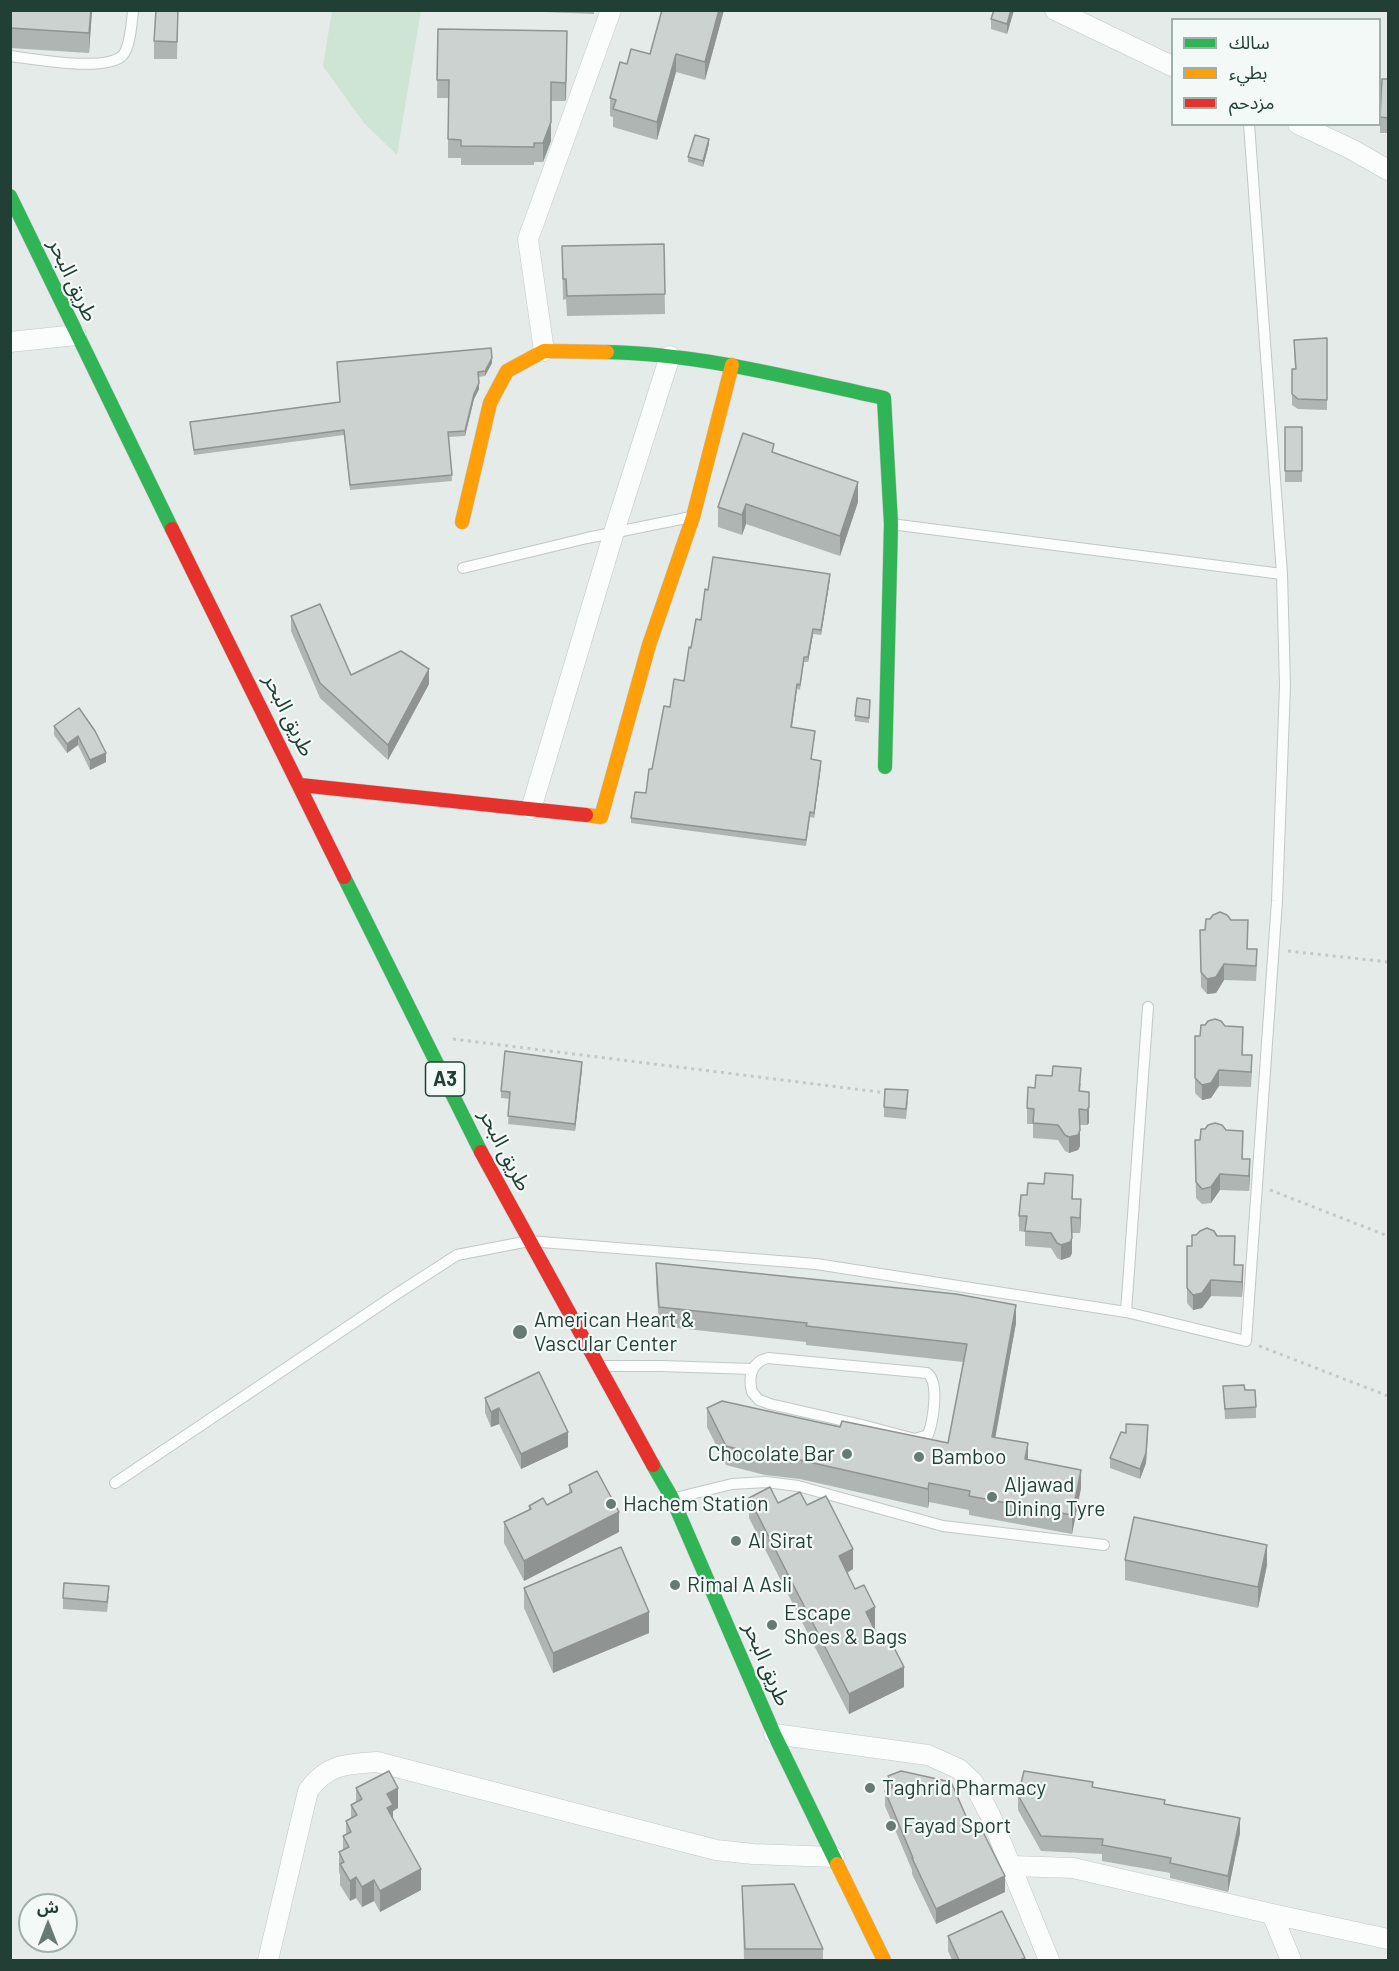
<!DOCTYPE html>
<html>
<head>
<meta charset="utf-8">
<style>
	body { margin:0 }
	#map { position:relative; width:1399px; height:1971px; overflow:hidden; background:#e5ebe8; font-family:Barlow,"Noto Sans Arabic",sans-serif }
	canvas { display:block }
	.frame { position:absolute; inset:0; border:12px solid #223f36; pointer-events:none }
	.legend { position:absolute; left:1171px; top:18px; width:210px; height:108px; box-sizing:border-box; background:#f3f9f6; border:2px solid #9fafa9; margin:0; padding:8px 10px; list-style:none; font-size:18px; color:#223f36 }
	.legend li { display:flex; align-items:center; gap:12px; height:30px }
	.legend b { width:30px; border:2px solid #9fafa9 }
	.north { position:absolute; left:18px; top:1893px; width:60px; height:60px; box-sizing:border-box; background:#f3f9f6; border:2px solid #9fafa9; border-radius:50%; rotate:0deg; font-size:16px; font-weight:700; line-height:24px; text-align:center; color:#223f36 }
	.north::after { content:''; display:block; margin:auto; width:21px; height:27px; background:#667b74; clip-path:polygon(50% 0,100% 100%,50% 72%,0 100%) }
</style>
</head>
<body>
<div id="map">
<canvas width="1399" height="1971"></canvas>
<div class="frame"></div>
<ul class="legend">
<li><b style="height:8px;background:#30b455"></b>سالك</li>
<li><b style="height:8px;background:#ff9f0a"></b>بطيء</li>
<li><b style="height:8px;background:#e5322d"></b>مزدحم</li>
</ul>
<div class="north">ش</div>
</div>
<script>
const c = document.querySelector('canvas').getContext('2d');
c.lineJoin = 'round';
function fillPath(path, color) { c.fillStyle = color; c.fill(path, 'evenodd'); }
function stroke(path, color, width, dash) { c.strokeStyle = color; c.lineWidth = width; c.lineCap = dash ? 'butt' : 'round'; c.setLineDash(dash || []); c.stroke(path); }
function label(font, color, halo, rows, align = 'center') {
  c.font = font + ' Barlow,"Noto Sans Arabic",sans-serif'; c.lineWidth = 4.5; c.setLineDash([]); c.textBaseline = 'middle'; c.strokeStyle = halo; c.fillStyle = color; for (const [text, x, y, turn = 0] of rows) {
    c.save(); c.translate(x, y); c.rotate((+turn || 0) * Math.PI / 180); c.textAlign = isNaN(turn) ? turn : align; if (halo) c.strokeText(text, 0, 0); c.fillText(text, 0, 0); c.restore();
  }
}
const green = new Path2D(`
	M332,11H421L397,155L364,123L323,66Z`);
const path = new Path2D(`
	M1288,951L1388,962
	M453,1039L887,1093
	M1270,1190L1388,1236
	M1259,1346L1388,1396`);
const lane = new Path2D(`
	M10,56C35,59 104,72 122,56C130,49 132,21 133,10
	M891,524L1282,574
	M463,568L587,538L691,517
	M1126,1312L1148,1007
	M768,1358L927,1373C940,1382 933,1421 928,1435L915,1439L862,1425L770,1404L759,1400L752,1392C748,1377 751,1362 768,1358Z
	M603,1366H661L752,1369
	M115,1483L395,1295L457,1255L529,1241L816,1264L1126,1312L1246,1341L1277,901L1285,686L1282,574L1249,124
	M675,1498L732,1484L766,1482L798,1486L943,1526L1104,1545`);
const street = new Path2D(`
	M1055,10L1172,66
	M1298,124L1351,149L1388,170
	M10,342L76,335
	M544,351L528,239L611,10
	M531,809L614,532L670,356
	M774,1734L928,1755L959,1769L973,1782L990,1815L1049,1960
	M1012,1866L1073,1868L1272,1914L1291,1960
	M1272,1914L1388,1939
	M268,1960L308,1791C327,1764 347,1764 377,1762L716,1850L753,1854L834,1857`);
const fast = new Path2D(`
	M10,196L172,529
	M607,352C701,354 792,378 884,398L891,524L885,767
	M344,877L481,1152
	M653,1465L672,1498L774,1734L837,1864`);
const slow = new Path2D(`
	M462,522L490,403L507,371L544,351L607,352
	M586,815L601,817L649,645L693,517L732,365
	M837,1864L884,1960`);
const jam = new Path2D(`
	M172,529L344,877
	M300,785L586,815
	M481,1152L653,1465`);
const wall = new Path2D(`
	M10,10H92L89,53L10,48Z
	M178,10L177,59H154V41Z
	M273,10H301V11Z
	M519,10H594V14L519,11Z
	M662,10H724L705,80L676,72L657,140L613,127V117L610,116V98L627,64L650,54Z
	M994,10H1014L1007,34L991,29V19Z
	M438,29L567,31L566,99L565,101H551V141L543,162H534V165H461V158H448V98H437Z
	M1389,79V133H1380V117Z
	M709,144L703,167L688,162V157Z
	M664,244L665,314L567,316L566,299L563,300L562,246Z
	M1327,338V410L1298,409L1292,405V369H1295L1294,340Z
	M492,363L485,376L478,377L479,389L474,399L465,436L449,437L452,481L350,490L344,435L194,455L190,422L339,402Z
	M1285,427H1302V482H1285Z
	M774,453L858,502L840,556L746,524L742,535L718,527V507Z
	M830,579L821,635L813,634L808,662H804L800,690L797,689L792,727L815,736L811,760L821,766L814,818L810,817L806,846L631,823V818L646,793L670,707L684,681L691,648L701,620Z
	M291,616L351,675L429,684L388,760L320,698L291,631Z
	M870,700L869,723L855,721V716Z
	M79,708L106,762L90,770L78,745L67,753L54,735V726Z
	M1210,919L1231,920L1248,936V949L1257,965L1256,981L1224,980L1216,993L1207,994L1201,987L1200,930H1205Z
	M1225,1026L1243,1042V1055L1252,1071L1251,1087L1219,1086L1211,1098L1202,1100L1195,1093V1036H1200Z
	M582,1069L575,1131L508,1124L510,1099L501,1098V1091Z
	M1081,1083L1080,1091L1089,1092V1123L1087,1125H1080V1146L1078,1150L1069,1153L1065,1151L1058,1140L1033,1138V1124H1027V1108L1035,1088Z
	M908,1101L906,1119L884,1117V1107Z
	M1226,1130L1243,1146V1159L1250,1175L1249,1191L1220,1190L1211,1203L1202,1204L1196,1198L1195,1140H1200Z
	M1073,1191V1199H1081V1217L1080,1233H1072V1253L1070,1257L1061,1260L1057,1258L1051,1248L1025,1246V1232L1019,1231V1216L1027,1195Z
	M1217,1236L1235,1252L1234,1265L1243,1281L1242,1297L1211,1296L1202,1308L1193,1310L1187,1303V1246H1192Z
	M656,1263L1016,1323L995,1438L1028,1459L1081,1488L1072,1534L969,1515V1510L929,1502L928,1508L800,1479L765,1475L726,1465L707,1427V1408L948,1443L963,1362L806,1345V1342L659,1326L656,1282Z
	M1223,1386L1245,1390L1256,1407V1418L1225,1419Z
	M485,1398L568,1447L521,1469L499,1424L491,1427L485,1413Z
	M1148,1436L1146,1463L1140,1479L1110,1468V1458Z
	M569,1485L619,1532L524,1581L504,1543V1522L529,1510V1506L547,1505L569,1493Z
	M749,1498L778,1503L807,1505L853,1569L847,1573L904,1687L849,1714L749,1518Z
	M1125,1560L1267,1565L1258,1608L1125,1580Z
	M524,1588L649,1633L553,1673L524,1608Z
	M109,1596L107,1612L63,1609V1598Z
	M888,1776L972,1830L1005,1892L936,1924L912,1874V1870L885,1806V1791L888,1790Z
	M1093,1787L1165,1804L1240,1833L1228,1892L1170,1878V1873L1102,1861V1854L1041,1851L1018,1810V1795Z
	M356,1788L398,1808L393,1811V1820L421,1890L380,1912L374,1901L362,1907L356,1898L350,1901L340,1885V1875L339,1872V1852L343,1850V1836L346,1835V1821L351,1818V1805L356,1802Z
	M742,1886L823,1949V1960H744Z
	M948,1936L1025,1960H952L948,1951Z`);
const shadedWall = new Path2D(`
	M91,10H92L89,53V33Z
	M719,10H724L705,80V62Z
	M1011,10H1014L1007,34V24Z
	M567,50L566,99L565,101V83Z
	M676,54V72L657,140V122Z
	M551,82V141L543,162V143Z
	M709,139V144L703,167V161Z
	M492,358V363L485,376V371Z
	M479,383V389L474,399L465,436V431L474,394Z
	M858,482V502L840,556V536Z
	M746,504V524L742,535V515Z
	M830,574V579L821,635V630Z
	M813,629V634L808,662V657Z
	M429,669V684L388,760V745Z
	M797,684V689L791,732V727Z
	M78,736V745L67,753V744Z
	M106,753V762L90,770V760Z
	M821,761V766L814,818V813Z
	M1224,964V980L1216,993L1207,994V979Z
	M582,1062V1069L575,1131V1124Z
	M1219,1070V1086L1211,1098L1202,1100V1085Z
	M1089,1107V1123L1087,1125V1110Z
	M1080,1130V1146L1078,1150L1069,1153V1137Z
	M1250,1159V1175L1249,1191V1176Z
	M1220,1174V1190L1211,1203V1187Z
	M1081,1202V1217L1080,1233V1218Z
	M1072,1238V1253L1070,1257L1061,1260V1245Z
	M1243,1265V1281L1242,1297V1282Z
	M1211,1280V1296L1202,1308L1193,1310V1295Z
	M1016,1305V1323L992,1456V1437Z
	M499,1408V1424L491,1427V1412Z
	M1148,1425L1146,1463L1140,1479V1469Z
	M568,1432V1447L521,1469V1454Z
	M1028,1443V1462L1025,1459Z
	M1081,1470V1488L1072,1534V1515Z
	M929,1483V1502L928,1508V1489Z
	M619,1512V1532L524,1581V1561Z
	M1267,1545V1565L1258,1608V1587Z
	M853,1549V1569L839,1577V1556Z
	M875,1607V1628L866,1632V1612Z
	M649,1612V1633L553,1673V1653Z
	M904,1667V1687L849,1714V1694Z
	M398,1788V1808L393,1811V1825L387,1828V1794Z
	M1240,1818V1833L1228,1892V1876Z
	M421,1869V1890L380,1912V1891Z
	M1005,1876V1892L936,1924V1909Z
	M356,1877V1898L350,1901V1881Z
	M374,1880V1901L362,1907V1887Z`);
const building = new Path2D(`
	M10,10H91L89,33L10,28Z
	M156,10H178L177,42L154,41Z
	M662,10H719L705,62L676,54L657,122L613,109L616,100L610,98L620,62L627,64L631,49L650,54Z
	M994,10H1011L1007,24L991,19Z
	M438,29L567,31L566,81L565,83L551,82V122L543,143H534V147L461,146V140L448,139L449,80H437Z
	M1382,79H1389V118L1380,117Z
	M695,135L709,139L703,161L688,157Z
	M664,244L665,294L567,296L566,279H563L562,246Z
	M1327,338V400L1298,399L1292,394V369H1296L1294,340Z
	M491,348L492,358L485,371L478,372L479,383L474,394L465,431L448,432L452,475L350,485L344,430L194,450L190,422L340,402L337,362Z
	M1285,427H1302V471H1285Z
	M743,433L774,444L772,452L858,482L840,536L746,504L742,515L718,507Z
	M713,557L830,574L821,630L813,629L808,657H804L800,685L797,684L791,727L815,731L811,759L821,761L814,813L810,812L806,840L631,818L635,792L646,793L649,769H652L664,706L670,707L674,679L684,681L689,647L691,648L696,619L701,620L705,589L708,590Z
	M320,604L351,675L401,651L429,669L388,745L320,683L291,616Z
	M857,698L870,700L869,718L855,716Z
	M79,708L95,731L106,753L90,760L78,736L67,744L54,726Z
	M1220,912L1227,915L1231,920H1248L1247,949H1257L1256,966L1224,964L1216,977L1207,979L1201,972L1200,930H1205L1206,919H1210L1213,915Z
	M1215,1019L1221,1021L1225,1026L1243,1027L1242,1055H1252L1251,1072L1219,1070L1211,1083L1202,1085L1195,1078V1036H1200L1201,1025H1205L1208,1021Z
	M505,1051L582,1062L575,1124L508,1116L510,1092L501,1091Z
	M1053,1066L1081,1068L1079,1091L1089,1092V1107L1087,1110L1079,1109L1080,1130L1078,1135L1069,1137L1065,1135L1058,1125L1033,1123L1034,1109L1027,1108L1028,1087L1035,1088L1036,1075L1052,1076Z
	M885,1089L908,1090L906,1109L884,1107Z
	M1215,1123L1222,1125L1226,1130L1243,1131L1242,1159H1250L1249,1176L1220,1174L1211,1187L1202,1189L1196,1182L1195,1140H1200L1201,1129H1205L1208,1125Z
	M1045,1173L1073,1175L1072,1199H1081L1080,1218L1071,1217L1072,1238L1070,1242L1061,1245L1057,1243L1051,1233L1025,1231L1027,1216H1019L1021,1195H1027L1028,1183L1044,1184Z
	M1207,1228L1214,1231L1217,1236H1235L1234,1265H1243L1242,1282L1211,1280L1202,1293L1193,1295L1187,1288V1246H1192V1235H1196L1200,1231Z
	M656,1263L956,1294L1016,1305L992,1437L1028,1443L1025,1459L1081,1470L1072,1515L969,1496L970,1491L929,1483L928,1489L800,1460L765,1456L726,1446L707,1408L722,1401L840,1427L842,1421L948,1443L967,1344L806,1326L807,1323L659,1307Z
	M539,1372L568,1432L521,1454L499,1408L491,1412L485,1398Z
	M1244,1385L1245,1390H1255L1256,1407L1225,1409L1223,1386Z
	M1126,1424L1148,1425L1146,1453L1140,1469L1110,1458L1121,1432L1126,1433Z
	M597,1471L619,1512L524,1561L504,1522L531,1509L529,1506L543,1498L547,1505L572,1492L569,1485Z
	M770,1487L778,1503L800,1492L807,1505L826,1496L853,1549L839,1556L855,1589L864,1585L875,1607L866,1612L880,1641L889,1638L904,1667L849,1694L749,1498Z
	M1134,1517L1267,1545L1258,1587L1125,1560Z
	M621,1547L649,1612L553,1653L524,1588Z
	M64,1583L109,1586L107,1602L63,1598Z
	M389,1771L398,1788L387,1794L393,1805L387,1808L421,1869L380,1891L374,1880L362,1887L356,1877L350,1881L340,1864L344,1862L339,1852L349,1847L343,1836L351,1832L346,1821L357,1815L351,1805L362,1799L356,1788Z
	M901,1771L951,1782L972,1830L980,1826L1005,1876L936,1909L912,1858H913L885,1791L893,1787L888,1776Z
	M1024,1771L1093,1782L1092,1787L1165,1800L1164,1804L1240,1818L1228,1876L1170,1863L1171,1858L1102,1845L1103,1839L1041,1836L1018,1795Z
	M794,1884L823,1949H745L742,1886Z
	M1002,1911L1025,1958L1020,1960H959L948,1936Z`);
const markers = [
	[520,1332,8,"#667b74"],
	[847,1454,6,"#667b74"],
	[919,1457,6,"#667b74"],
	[992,1497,6,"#667b74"],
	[611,1504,6,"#667b74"],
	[736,1541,6,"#667b74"],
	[675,1585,6,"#667b74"],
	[772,1625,6,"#667b74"],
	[870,1788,6,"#667b74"],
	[891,1826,6,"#667b74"]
];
const shields = [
	[445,1079,39]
];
const shieldNames = [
	["A3",445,1079]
];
const streetNames = [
	["طريق البحر",73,280,65],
	["طريق البحر",289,715,64],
	["طريق البحر",505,1150,63],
	["طريق البحر",767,1664,67]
];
const poiNames = [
	["American Heart &",534,1320],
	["Vascular Center",534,1344],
	["Chocolate Bar",835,1454,"right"],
	["Bamboo",931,1457],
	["Aljawad",1004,1485],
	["Dining Tyre",1004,1509],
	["Hachem Station",623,1504],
	["Al Sirat",748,1541],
	["Rimal A Asli",687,1585],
	["Escape",784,1613],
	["Shoes & Bags",784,1637],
	["Taghrid Pharmacy",882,1788],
	["Fayad Sport",903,1826]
];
fillPath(green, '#cee4d4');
stroke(lane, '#c2c8c5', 12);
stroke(street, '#c2c8c5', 21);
stroke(fast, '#c1c8c5', 15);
stroke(slow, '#c1c8c5', 15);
stroke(jam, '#c1c8c5', 15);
stroke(path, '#c1cbc6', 3, [3, 4.5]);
stroke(lane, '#fbfcfc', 10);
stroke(street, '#fbfcfc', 20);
stroke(fast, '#30b455', 14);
stroke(slow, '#ff9f0a', 14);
stroke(jam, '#e5322d', 14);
fillPath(wall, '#afb5b2');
fillPath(shadedWall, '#8f9391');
fillPath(building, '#ccd2cf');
stroke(building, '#8f9391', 1.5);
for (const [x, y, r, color] of markers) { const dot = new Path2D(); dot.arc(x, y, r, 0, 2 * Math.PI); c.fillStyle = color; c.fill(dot); stroke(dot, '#f3f9f6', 2); }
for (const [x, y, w] of shields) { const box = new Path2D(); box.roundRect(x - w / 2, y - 17, w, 34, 4.5); c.fillStyle = '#f3f9f6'; c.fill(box); stroke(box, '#223f36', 1.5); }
label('bold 20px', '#223f36', null, shieldNames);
label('21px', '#223f36', '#f3f9f6', streetNames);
label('21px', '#223f36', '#f3f9f6', poiNames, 'left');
</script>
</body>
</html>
